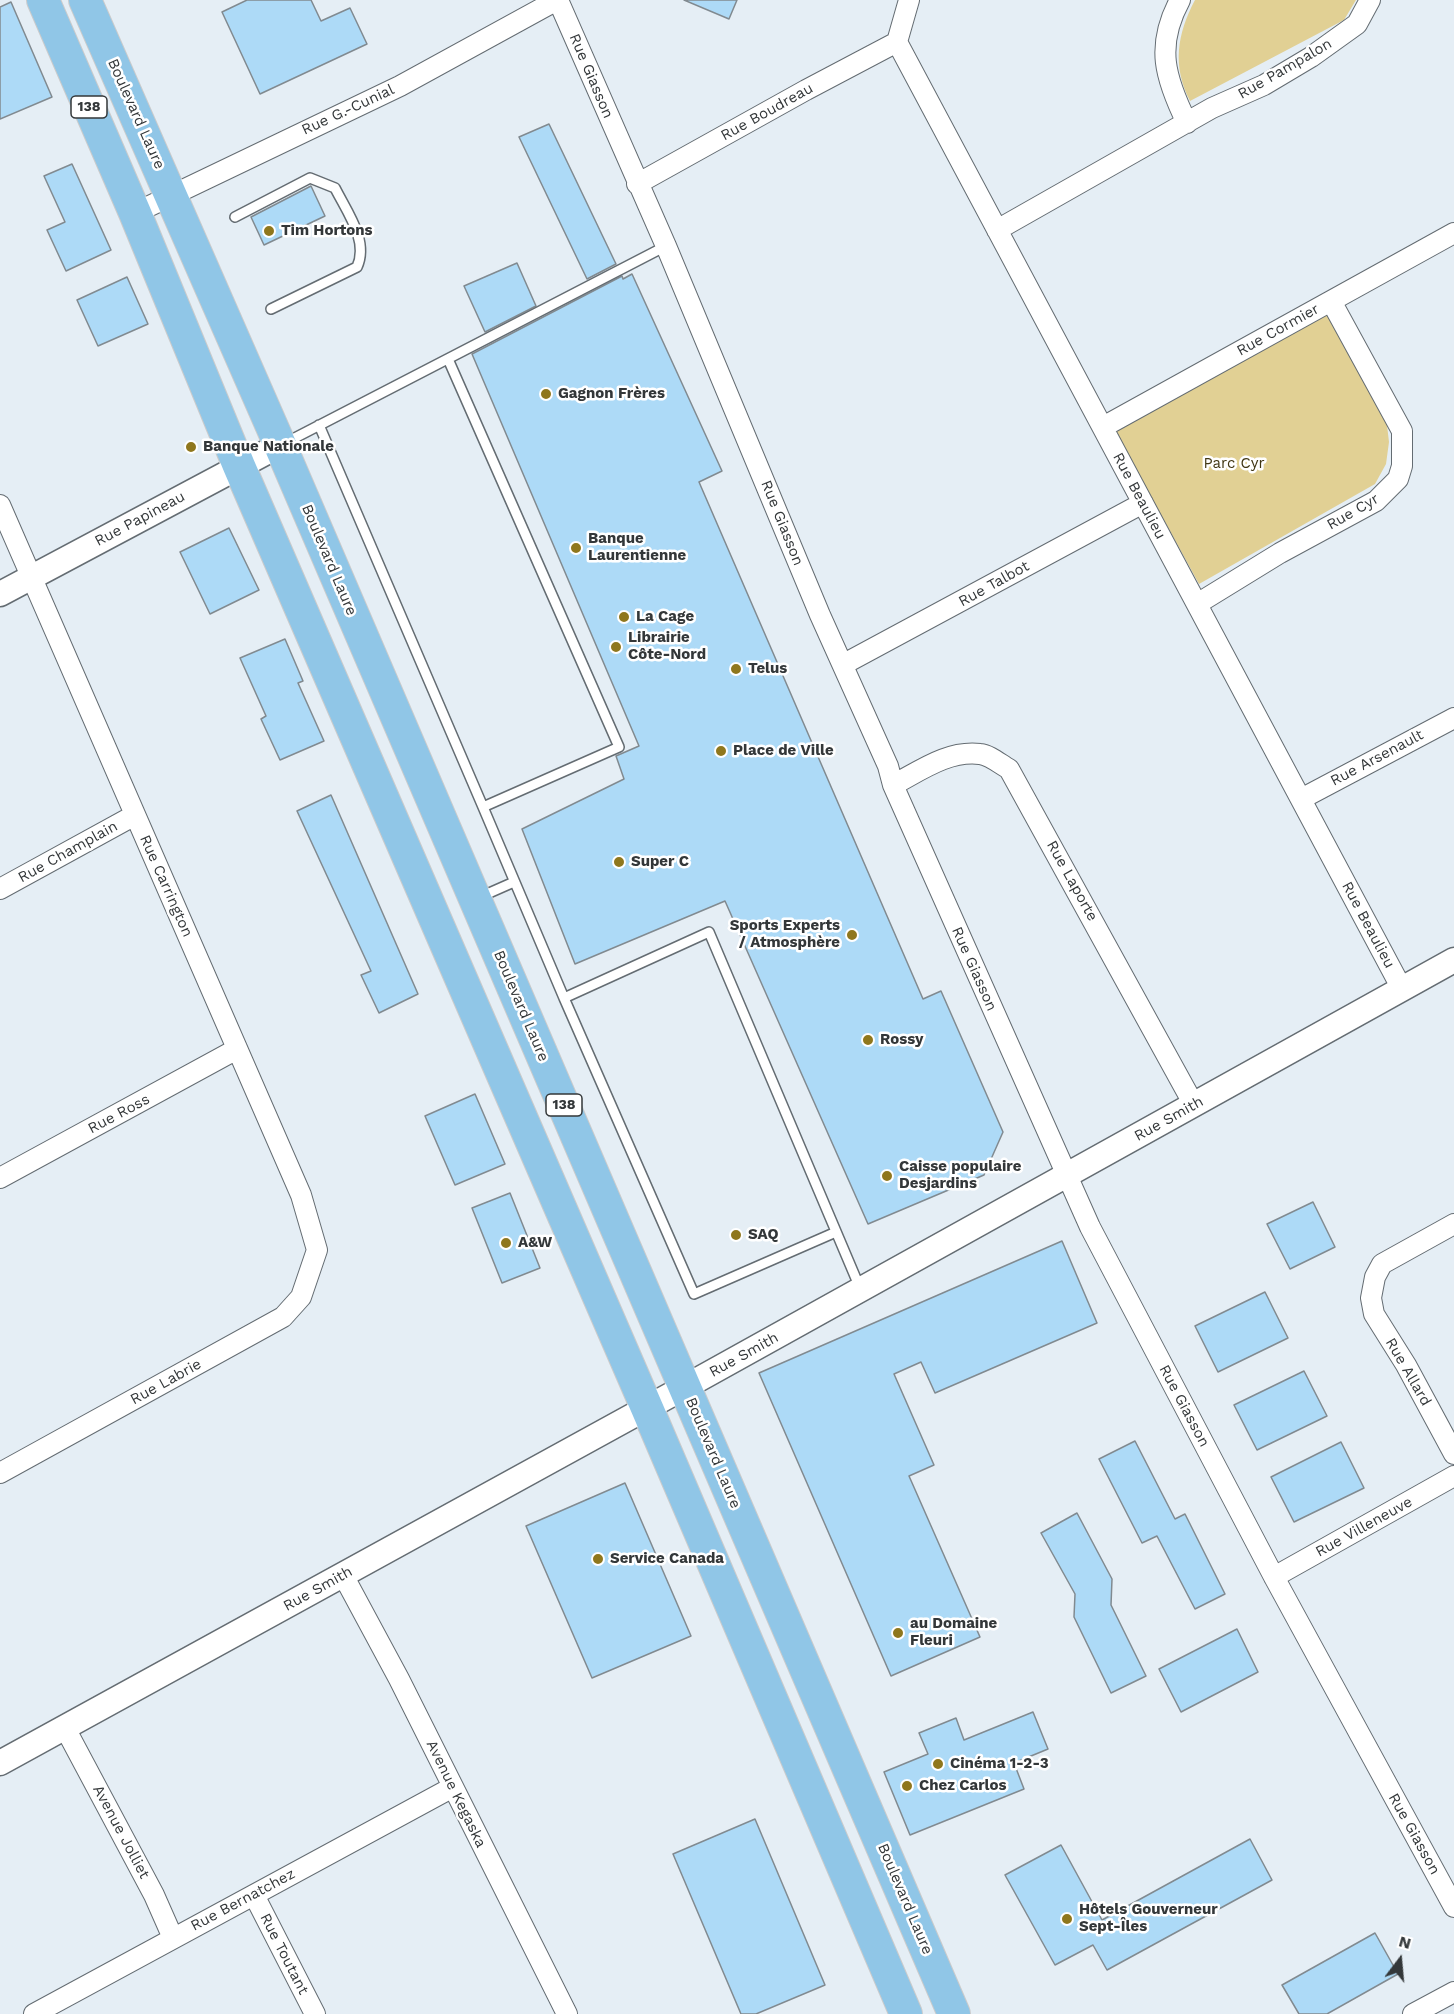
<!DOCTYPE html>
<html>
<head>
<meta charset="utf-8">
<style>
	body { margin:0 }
	#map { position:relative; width:1454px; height:2014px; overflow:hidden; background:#e5eef5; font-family:"Work Sans",sans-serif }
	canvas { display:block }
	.north { position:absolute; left:1370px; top:1930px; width:60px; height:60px; -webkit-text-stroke:4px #fff; paint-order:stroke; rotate:16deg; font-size:16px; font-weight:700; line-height:24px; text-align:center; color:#333739 }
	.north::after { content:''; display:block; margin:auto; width:21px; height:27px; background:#333739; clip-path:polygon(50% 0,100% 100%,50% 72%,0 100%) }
</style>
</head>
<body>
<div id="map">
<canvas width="1454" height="2014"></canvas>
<div class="north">N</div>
</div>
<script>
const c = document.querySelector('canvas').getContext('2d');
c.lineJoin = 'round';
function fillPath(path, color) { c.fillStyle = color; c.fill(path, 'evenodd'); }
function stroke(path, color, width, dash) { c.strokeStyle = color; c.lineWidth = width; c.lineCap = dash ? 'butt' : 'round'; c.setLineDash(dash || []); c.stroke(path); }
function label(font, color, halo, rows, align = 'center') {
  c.font = font + ' "Work Sans",sans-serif'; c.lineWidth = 5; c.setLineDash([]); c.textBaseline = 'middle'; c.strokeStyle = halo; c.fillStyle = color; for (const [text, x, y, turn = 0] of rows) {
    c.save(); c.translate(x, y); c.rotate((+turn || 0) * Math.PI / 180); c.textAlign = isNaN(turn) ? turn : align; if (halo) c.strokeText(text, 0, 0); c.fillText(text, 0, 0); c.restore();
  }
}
const green = new Path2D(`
	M1195,0H1356L1344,20L1190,101C1172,66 1177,34 1195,0Z
	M1327,312L1386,417L1389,442L1386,464L1375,484L1199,584L1115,431Z`);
const building = new Path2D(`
	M247,0H311L321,21L350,8L367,44L260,94L222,12Z
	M684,0H737L729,19Z
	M11,2L52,97L0,119V7Z
	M549,124L616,264L587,279L519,137Z
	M72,164L111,250L66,271L47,230L65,222L44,176Z
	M311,186L325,216L264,245L251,217Z
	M517,263L536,306L485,332L464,286Z
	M632,274L722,471L699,482L923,999L941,991L1003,1132L984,1175L868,1224L725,901L575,964L522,829L624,779L616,756L639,746L472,354L622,276L623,279Z
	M127,277L148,324L98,346L77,300Z
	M229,528L259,590L210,614L180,552Z
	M285,639L303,681L298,683L324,741L280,760L261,719L266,716L240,658Z
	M331,795L418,994L379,1013L361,975L371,971L297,811Z
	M475,1094L505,1164L455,1185L425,1116Z
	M510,1193L540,1268L502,1283L472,1208Z
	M1313,1202L1335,1247L1290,1269L1267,1224Z
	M1062,1241L1097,1323L935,1393L921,1362L894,1374L934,1465L909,1476L980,1637L891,1676L759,1373Z
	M1265,1292L1288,1338L1218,1372L1195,1326Z
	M1304,1371L1327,1416L1257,1450L1234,1405Z
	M1135,1441L1175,1519L1185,1514L1225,1594L1195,1609L1157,1536L1142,1543L1099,1459Z
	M1341,1442L1364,1488L1294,1522L1271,1477Z
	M625,1483L691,1636L592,1678L526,1526Z
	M1077,1513L1112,1579L1111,1605L1146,1676L1111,1693L1074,1617L1075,1594L1041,1533Z
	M1237,1629L1258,1672L1181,1712L1159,1669Z
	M1033,1712L1048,1749L1014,1763L1024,1789L910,1835L884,1772L928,1754L919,1733L956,1718L964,1740Z
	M755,1819L825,1985L756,2014H741L673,1854Z
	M1250,1839L1272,1880L1107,1970L1093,1945L1055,1965L1005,1875L1061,1845L1102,1920Z
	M1375,1933L1398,1974L1327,2014H1299L1282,1985Z`);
const service = new Path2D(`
	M235,217L310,178L335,188C347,212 369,241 357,267L271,309
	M448,359L619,747L483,807L564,998L709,932L860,1288
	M319,425L483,807
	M285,443L666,246
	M480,897L514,882
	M564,998L694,1294L836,1232`);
const minor = new Path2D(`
	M558,0L666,246L820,615L888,766L893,785L1090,1227L1274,1577L1454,1907
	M909,0L897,42L1402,989
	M1180,0C1155,46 1165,78 1187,123
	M637,184L806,90L897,42
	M135,213L400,86L557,0
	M997,230L1212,108L1264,85L1311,57L1357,24L1370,0
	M1103,427L1454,233
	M0,505L301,1195L317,1250L301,1297L283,1317L0,1473
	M1197,604L1280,553L1376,501L1398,479L1402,466V431L1331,301
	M844,664L1143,503
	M893,785C920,771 948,750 980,754C990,755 1000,764 1009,769L1194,1105
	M1301,799L1454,718
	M0,889L135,815
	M0,1178L237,1049
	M1454,1224L1382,1264L1375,1277L1371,1298L1374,1314L1406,1365L1454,1454
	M343,1575L399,1679L567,2014
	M1274,1577L1454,1476
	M65,1728L154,1895L173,1938
	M254,1895L315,2014
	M34,2014L453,1787
	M1413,2014L1454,1992`);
const tertiary = new Path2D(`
	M0,594L280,445
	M0,1763L685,1387L1454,960`);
const trunk = new Path2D(`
	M43,0L135,213L239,466L647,1408L906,2014
	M85,0L280,445L954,2014`);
const markers = [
	[269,231,6,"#8f771d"],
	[546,394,6,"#8f771d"],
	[191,447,6,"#8f771d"],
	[576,548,6,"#8f771d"],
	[624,617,6,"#8f771d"],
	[616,647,6,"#8f771d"],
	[736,669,6,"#8f771d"],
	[721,751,6,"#8f771d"],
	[619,862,6,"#8f771d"],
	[852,935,6,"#8f771d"],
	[868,1040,6,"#8f771d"],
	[887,1176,6,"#8f771d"],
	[736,1235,6,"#8f771d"],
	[506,1243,6,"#8f771d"],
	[598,1559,6,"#8f771d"],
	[898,1633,6,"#8f771d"],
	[938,1764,6,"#8f771d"],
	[907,1786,6,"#8f771d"],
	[1067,1919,6,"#8f771d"]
];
const shields = [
	[89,107,36],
	[564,1105,36]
];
const shieldNames = [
	["138",89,107],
	["138",564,1105]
];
const streetNames = [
	["Rue Pampalon",1285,69,-30],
	["Rue Giasson",591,76,67],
	["Rue G.-Cunial",348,110,-25],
	["Rue Boudreau",767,112,-29],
	["Boulevard Laure",136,114,66],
	["Rue Cormier",1278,330,-29],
	["Rue Beaulieu",1139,496,62],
	["Rue Cyr",1353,512,-30],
	["Rue Papineau",140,519,-28],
	["Rue Giasson",782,523,68],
	["Boulevard Laure",329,560,67],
	["Rue Talbot",994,584,-29],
	["Rue Arsenault",1377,758,-28],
	["Rue Champlain",68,852,-29],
	["Rue Laporte",1072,881,61],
	["Rue Carrington",166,886,66],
	["Rue Beaulieu",1368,925,62],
	["Rue Giasson",974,969,66],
	["Boulevard Laure",521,1006,67],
	["Rue Ross",119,1114,-28],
	["Rue Smith",1169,1119,-29],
	["Rue Smith",744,1355,-29],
	["Rue Allard",1408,1372,60],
	["Rue Labrie",166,1382,-29],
	["Rue Giasson",1184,1406,62],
	["Boulevard Laure",713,1453,67],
	["Rue Villeneuve",1364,1527,-29],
	["Rue Smith",318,1589,-29],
	["Avenue Kegaska",456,1794,64],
	["Avenue Jolliet",121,1832,62],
	["Rue Giasson",1414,1834,61],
	["Boulevard Laure",905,1899,67],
	["Rue Bernatchez",243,1900,-28],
	["Rue Toutant",284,1954,63]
];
const poiNames = [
	["Tim Hortons",281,231],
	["Gagnon Frères",558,394],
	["Banque Nationale",203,447],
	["Banque",588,539],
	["Laurentienne",588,556],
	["La Cage",636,617],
	["Librairie",628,638],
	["Côte-Nord",628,655],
	["Telus",748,669],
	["Place de Ville",733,751],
	["Super C",631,862],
	["Sports Experts",840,926,"right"],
	["/ Atmosphère",840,943,"right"],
	["Rossy",880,1040],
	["Caisse populaire",899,1167],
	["Desjardins",899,1184],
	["SAQ",748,1235],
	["A&W",518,1243],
	["Service Canada",610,1559],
	["au Domaine",910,1624],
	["Fleuri",910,1641],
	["Cinéma 1-2-3",950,1764],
	["Chez Carlos",919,1786],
	["Hôtels Gouverneur",1079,1910],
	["Sept-Îles",1079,1927]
];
const parkNames = [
	["Parc Cyr",1234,464]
];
fillPath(green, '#e1d094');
fillPath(building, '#addaf7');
stroke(building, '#818a90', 1.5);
stroke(service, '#646c72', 12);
stroke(minor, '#646c72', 22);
stroke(tertiary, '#646c72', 27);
stroke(trunk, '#cacbcc', 34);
stroke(service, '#fff', 9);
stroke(minor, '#fff', 20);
stroke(tertiary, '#fff', 24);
stroke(trunk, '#90c6e7', 32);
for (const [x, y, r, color] of markers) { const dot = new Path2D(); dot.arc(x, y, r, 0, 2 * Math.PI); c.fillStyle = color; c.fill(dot); stroke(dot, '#fff', 2); }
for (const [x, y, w] of shields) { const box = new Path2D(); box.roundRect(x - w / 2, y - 11, w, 22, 4.5); c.fillStyle = '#fff'; c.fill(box); stroke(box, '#333739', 1.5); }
label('bold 14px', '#333739', null, shieldNames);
label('15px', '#333739', '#fff', streetNames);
label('bold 15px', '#333739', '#fff', poiNames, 'left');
label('15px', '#403613', '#fff', parkNames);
</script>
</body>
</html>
